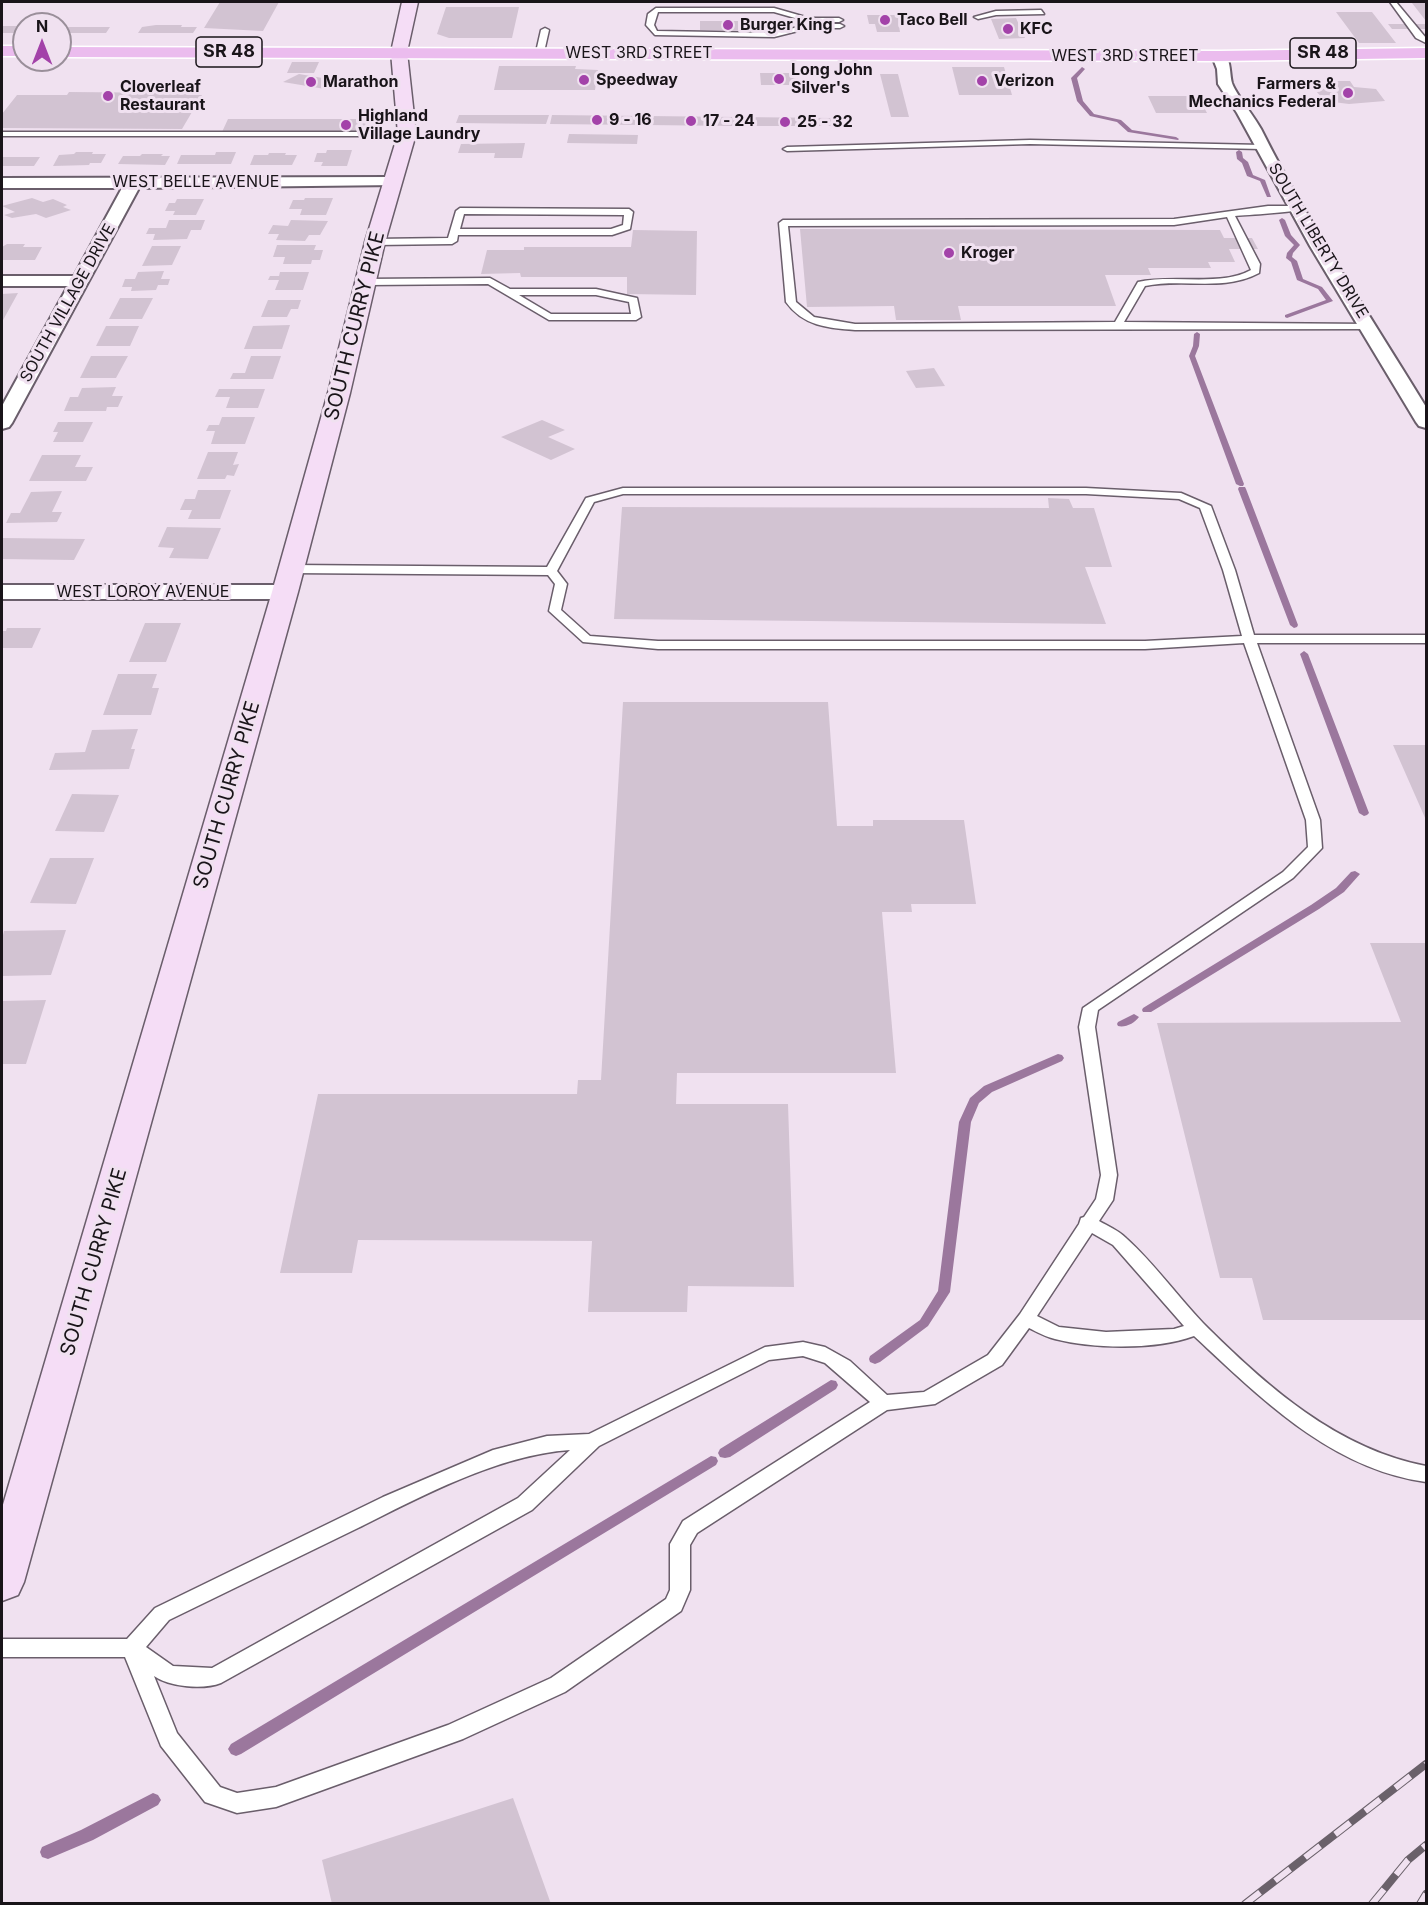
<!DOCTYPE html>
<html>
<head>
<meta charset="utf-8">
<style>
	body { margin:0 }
	#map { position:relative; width:1428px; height:1905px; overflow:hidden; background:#f0e1f0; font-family:Inter,sans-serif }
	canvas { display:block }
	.frame { position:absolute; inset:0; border:3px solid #191419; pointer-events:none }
	.north { position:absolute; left:12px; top:12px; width:60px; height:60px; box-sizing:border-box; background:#f0e1f0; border:2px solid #9a8f9a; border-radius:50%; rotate:0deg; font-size:16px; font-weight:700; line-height:24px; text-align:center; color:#191419 }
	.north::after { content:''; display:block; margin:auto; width:21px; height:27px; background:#a342a9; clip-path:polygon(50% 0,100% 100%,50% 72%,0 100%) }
</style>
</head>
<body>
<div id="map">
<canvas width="1428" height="1905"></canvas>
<div class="frame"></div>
<div class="north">N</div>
</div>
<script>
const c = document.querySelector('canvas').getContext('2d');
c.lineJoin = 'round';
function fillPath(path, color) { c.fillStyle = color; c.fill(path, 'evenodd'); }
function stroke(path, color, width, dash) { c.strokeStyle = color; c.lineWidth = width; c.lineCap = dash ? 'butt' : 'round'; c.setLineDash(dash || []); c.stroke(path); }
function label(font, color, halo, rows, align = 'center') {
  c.font = font + ' Inter,sans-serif'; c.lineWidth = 6; c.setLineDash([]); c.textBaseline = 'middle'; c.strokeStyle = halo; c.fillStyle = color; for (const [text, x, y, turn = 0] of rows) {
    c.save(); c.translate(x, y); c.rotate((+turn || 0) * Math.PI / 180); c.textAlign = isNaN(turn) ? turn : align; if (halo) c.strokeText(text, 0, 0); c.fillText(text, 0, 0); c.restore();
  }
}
const stream = new Path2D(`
	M1082,67L1085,69L1077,78L1083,101L1094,114L1121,120L1132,130L1176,137L1179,139L1178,140L1128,132L1117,122L1090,116L1077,101L1071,78Z
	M1239,150L1242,152L1243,158L1248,162L1253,175L1265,180L1271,197H1267L1260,181L1247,176L1242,163L1237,159L1236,152Z
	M1282,218L1285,220L1291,235L1300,245L1293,253L1292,257L1297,261L1303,279L1322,287L1333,301L1287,318L1285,317V315L1326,300L1318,289L1297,280L1291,262L1286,258L1287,253L1294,245L1285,236L1279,220Z
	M1197,332L1200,334L1199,346L1195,356L1244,484L1243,486H1240L1236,484L1189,356L1193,346L1194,334Z
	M1239,487H1245L1246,489L1298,625L1297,627L1294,628L1290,625L1238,489Z
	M1304,651L1308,654L1369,813L1367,815L1364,816L1359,813L1300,654Z
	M1355,871L1360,874L1344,892L1319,909L1151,1012H1143L1142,1010L1143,1008L1311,905L1336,888L1351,872Z
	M1134,1014L1139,1017C1135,1023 1125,1028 1118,1026L1117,1024L1118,1022Z
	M1058,1054L1062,1055L1064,1058L1062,1061L992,1092L979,1103L971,1122L950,1292L928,1326L880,1362L875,1364L870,1362L869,1359L870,1356L920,1320L938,1291L959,1122L970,1098L984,1086Z
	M831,1380L836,1381L838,1385L836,1389L730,1457L725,1458L720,1457L718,1453L720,1449Z
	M711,1456L716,1457L718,1461L716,1465L241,1754L236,1756L231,1754L228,1749L231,1744Z
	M153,1793L158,1795L161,1800L158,1805L93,1840L48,1859L42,1857L40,1852L42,1847L81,1830Z`);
const building = new Path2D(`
	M220,2H279L263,31L204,28Z
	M1412,3H1426V21Z
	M446,7H519L512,38H449L437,34Z
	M1336,12H1372L1396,43H1359Z
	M867,15H900L903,26H899L900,32H877L875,24H869Z
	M1016,18L1025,38L999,39L991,19Z
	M700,21H755L756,30H700Z
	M1388,24H1425L1426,29H1392Z
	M156,25H182L181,27H197L193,33H138L142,27Z
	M2,26H24V33H2Z
	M63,27H110L106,33H60Z
	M292,62H319L314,73H287Z
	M499,66H576L575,69L598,70L595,90H494Z
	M952,67H1004L1012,95H959Z
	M760,73H797L798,85H761Z
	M299,74L340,81L325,89L283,82Z
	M880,74H898L909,117H891Z
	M1333,81H1350L1354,87L1376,89L1385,101L1349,104L1325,101L1315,90L1337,87Z
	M69,92L188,93L187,95H202L182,129L2,128V114L17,95H67Z
	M1148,96H1198L1207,113H1156Z
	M459,115H549L546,124L456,123Z
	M552,115L644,116L642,125L550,124Z
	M647,116L736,117V126L646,125Z
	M739,117L831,118L832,126H739Z
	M228,119H368L364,131L222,132Z
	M569,134L638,135L637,144L567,143Z
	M525,143L522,158H494L495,153H458L461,144Z
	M327,150H352L347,166H321L323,162H314L317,153H326Z
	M76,152H93L92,154H106L101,163H90L89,165L53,166L59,155L74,154Z
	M216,152H236L231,164H177L181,155H215Z
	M269,153H286L285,155H297L292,165H250L254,155H268Z
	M142,154H163L161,156H170L165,165L118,164L123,156H140Z
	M2,157H40L34,166H2Z
	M32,198L43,202L53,199L67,205L63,207L71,210L46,218L36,214L12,218L4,215L15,212L2,206Z
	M305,198H333L326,215H300L302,209H289L293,200H304Z
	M177,199H204L196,215H173L175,211H165L169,203H175Z
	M169,220H205L201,230H191L187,239L153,240L155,234H146L149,228H166Z
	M291,220L328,221L320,235H309L305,241L276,240L279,234H268L273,225L288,226Z
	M800,229L1220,230L1224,238H1252L1258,249H1229L1235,262H1208L1211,268H1148L1151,275H1105L1116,306H958L961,320H896L894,306L807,307Z
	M633,230L697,231L696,295L627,294V277H521L520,273L481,274L487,250H524V247H631Z
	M7,244H25L23,247H42L35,260H2V247Z
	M277,245H316L314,250H323L320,260H312L311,264H283L285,257H273Z
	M152,246H181L172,265L142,266Z
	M164,271L161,279H170L168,285H158L156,290L131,291L132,287H122L125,279H135L138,272Z
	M280,272H309L303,290H275L279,280H268L270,276H279Z
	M18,293L2,322V294Z
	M120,298H153L142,319H109Z
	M268,300H301L298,309H291L287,317H261Z
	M290,325L282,349H244L253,326Z
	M106,326H139L130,346H96Z
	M91,356H128L116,378H80Z
	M251,356H281L273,379H230L233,373H245Z
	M934,368L945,386L916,388L906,371Z
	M116,387L112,396H123L118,407H107L106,411H64L70,397H78L82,388Z
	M219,389H265L258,408H226L230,397H215Z
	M222,417H255L245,444H211L215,431H206L209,425H219Z
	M542,420L565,430L548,437L575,449L551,460L501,437Z
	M58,422H93L83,442H53L58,432H53Z
	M208,452H238L233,465L239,464L234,476L227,475L225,479H197Z
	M42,455H81L75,467H93L86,481H29Z
	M198,490H231L220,519H188L192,510H180L185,499H195Z
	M62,491L52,512H62L57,522L6,523L11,513H20L31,492Z
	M1048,498L1069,499L1073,508H1094L1112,567H1085L1106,624L614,619L622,507L1049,508Z
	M167,527L221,528L208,559L169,558L174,548L158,547Z
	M2,538L85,539L74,560L2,559Z
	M145,623H181L166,662H129Z
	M7,628H41L32,648H2V631H6Z
	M118,674H157L152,688H159L151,715H103Z
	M623,702H828L837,826H873V820H964L976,904H911L912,912H882L896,1073H677L676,1104H788L794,1287L688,1286L687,1312H588L592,1241L358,1240L352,1273H280L318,1094H577L578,1080H601Z
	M138,729L131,749H135L129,769L49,770L55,753L85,752L92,730Z
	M1393,745H1426V820Z
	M72,794L119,795L104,832L55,831Z
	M50,858H94L76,904L30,903Z
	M66,930L51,975L2,976V939L4,931Z
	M1370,943H1426V1320H1263L1252,1278H1220L1157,1023L1401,1022Z
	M46,1000L26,1064H2V1001Z
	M513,1798L551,1904H332L322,1860Z`);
const lane = new Path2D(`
	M1390,2H1396L1426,38V43L1416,38Z
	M656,8H774L809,18H839L843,20L839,22H809L774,12H658L654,25L657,31L774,33L810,24H840L844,26L840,28H810L774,37L655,35L646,25L648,14Z
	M1041,10L1044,14L996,15L978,19L974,17L996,11Z
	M545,28L549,30L544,52L540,54L536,52L541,30Z
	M2,132H407L411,134L407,136H2Z
	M1030,140L1262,145L1266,147L1262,149L1030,144L787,151L783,149L787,147Z
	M1268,206H1298L1302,209C1298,212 1246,215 1235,216L1260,264L1259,273C1224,292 1182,278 1145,286L1124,322L1369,324L1374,327L1372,329L855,330C828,328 803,326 786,302L779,223L783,220L1174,219ZM1227,217L1251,270C1220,287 1173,274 1138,282L1115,322L855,324L814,317L796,302L788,226L1174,225Z
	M460,208L629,209L633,212L630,229L612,235H458L457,241L452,244L375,245L370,242L375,239L448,238L456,211ZM464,214L624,215L623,225L611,229H460Z
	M490,278L510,289H596L637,298L641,317L636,320H549L488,284L366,285L361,282L366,279ZM519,295H596L629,302L631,314H551Z
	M623,488H1086L1181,493L1211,506L1235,570L1254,635H1426V643H1257L1320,820L1322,848L1293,878L1098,1010L1095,1027L1117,1175L1113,1200L1099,1221C1108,1226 1119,1231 1126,1238C1154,1263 1177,1296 1203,1323C1266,1386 1337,1449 1426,1466V1482C1331,1469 1261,1398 1194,1336C1156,1350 1094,1349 1055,1339C1046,1337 1037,1332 1029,1328L1002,1365L935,1404L887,1410L697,1533L690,1545V1590L681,1611L565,1692L463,1739L276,1807L237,1813L205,1802L161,1746L125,1657H2V1639H127L155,1608L383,1497L493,1450L547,1436L589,1434L765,1347L803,1342L825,1347L850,1361L887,1395L924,1392L988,1355L1020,1314L1079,1224L1081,1218L1084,1217L1096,1199L1101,1175L1079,1027L1083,1008L1283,872L1308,847L1306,820L1244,643L1145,649H658L583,642L549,611L555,584L548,575L291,573L285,569L291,565L547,567L586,498ZM623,494H1086L1179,499L1200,508L1223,570L1242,636L1145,641H658L590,636L561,610L567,584L557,571L594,502ZM1092,1233L1113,1245L1184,1326L1174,1329L1106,1332L1059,1327L1037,1316ZM803,1356L825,1363L870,1402L683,1521L670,1544V1590L666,1599L551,1678L448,1725L276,1787L237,1793L220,1787L177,1733L154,1676C170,1687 203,1690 221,1683L532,1510L599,1446L769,1360ZM570,1450L518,1498L212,1668L173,1666L146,1647L169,1620C232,1589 295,1559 358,1528C422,1496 498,1455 570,1450Z`);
const street = new Path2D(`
	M1219,52C1232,55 1229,72 1232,83C1235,93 1254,116 1261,129C1309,225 1370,315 1426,407V428L1419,426L1416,422L1310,246L1237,113L1218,84L1217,69L1212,56Z
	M391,177L399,182L397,185L139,188L12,423L9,427L2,429V406L68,286H2V276H74L122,188H2V178Z
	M2,585H285L293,587L296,592L293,597L285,599H2Z`);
const secondary = new Path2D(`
	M402,2H418L407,52L416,134L385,242L350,393L298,592L24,1582L18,1595L2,1601V1508L272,592L328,393L365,242L398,134L391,52Z`);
const primary = new Path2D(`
	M2,46H24V56H2Z
	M60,47L1219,51L1426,48V58L1219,61L60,57Z`);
const rail = new Path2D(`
	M1245,1904L1426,1764
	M1372,1904L1408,1860L1426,1845
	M1420,1904L1426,1894`);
const markers = [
	[885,20,6,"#a342a9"],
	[728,25,6,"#a342a9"],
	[1008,29,6,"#a342a9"],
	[779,79,6,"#a342a9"],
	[584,80,6,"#a342a9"],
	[982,81,6,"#a342a9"],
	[311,82,6,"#a342a9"],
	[1348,93,6,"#a342a9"],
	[108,96,6,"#a342a9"],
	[597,120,6,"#a342a9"],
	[691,121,6,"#a342a9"],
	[785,122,6,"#a342a9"],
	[346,125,6,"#a342a9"],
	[949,253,6,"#a342a9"]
];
const farPoinames = [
	["Taco Bell",897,20],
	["Burger King",740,25],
	["KFC",1020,29],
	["Long John",791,70],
	["Silver's",791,88],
	["Speedway",596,80],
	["Verizon",994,81],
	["Marathon",323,82],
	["Farmers &",1336,84,"right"],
	["Mechanics Federal",1336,102,"right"],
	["Cloverleaf",120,87],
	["Restaurant",120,105],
	["Highland",358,116],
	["Village Laundry",358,134],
	["9 - 16",609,120],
	["17 - 24",703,121],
	["25 - 32",797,122],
	["Kroger",961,253]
];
const farStreetnames = [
	["WEST 3RD STREET",639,53],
	["WEST 3RD STREET",1125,56],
	["WEST BELLE AVENUE",196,182],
	["SOUTH LIBERTY DRIVE",1318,241,59],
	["SOUTH VILLAGE DRIVE",68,303,-61],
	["WEST LOROY AVENUE",143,592]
];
const shields = [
	[229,52,66],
	[1323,53,66]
];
const shieldNames = [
	["SR 48",229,52],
	["SR 48",1323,53]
];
const streetNames = [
	["SOUTH CURRY PIKE",355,326,-76],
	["SOUTH CURRY PIKE",227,795,-74],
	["SOUTH CURRY PIKE",94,1262,-74]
];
fillPath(stream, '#9b779d');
fillPath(building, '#d2c3d2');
stroke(lane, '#6a5e6b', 3);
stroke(street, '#6a5e6b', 4);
stroke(secondary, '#6a5e6b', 3);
stroke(primary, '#fff', 3);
fillPath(lane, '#fff');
fillPath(street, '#fff');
fillPath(secondary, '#f5ddf6');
fillPath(primary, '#ebbcee');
stroke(rail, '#6a616a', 8);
stroke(rail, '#f0e1f0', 6, [19]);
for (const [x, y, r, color] of markers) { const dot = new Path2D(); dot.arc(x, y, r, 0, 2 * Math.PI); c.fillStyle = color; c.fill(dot); stroke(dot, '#f0e1f0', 2); }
label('bold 16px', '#191419', '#f0e1f0', farPoinames, 'left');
label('16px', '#191419', '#f0e1f0', farStreetnames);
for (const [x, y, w] of shields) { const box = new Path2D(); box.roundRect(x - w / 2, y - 15, w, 30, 4.5); c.fillStyle = '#f0e1f0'; c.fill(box); stroke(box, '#191419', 1.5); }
label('bold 18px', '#191419', null, shieldNames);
label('20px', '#191419', '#f0e1f0', streetNames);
</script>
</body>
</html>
